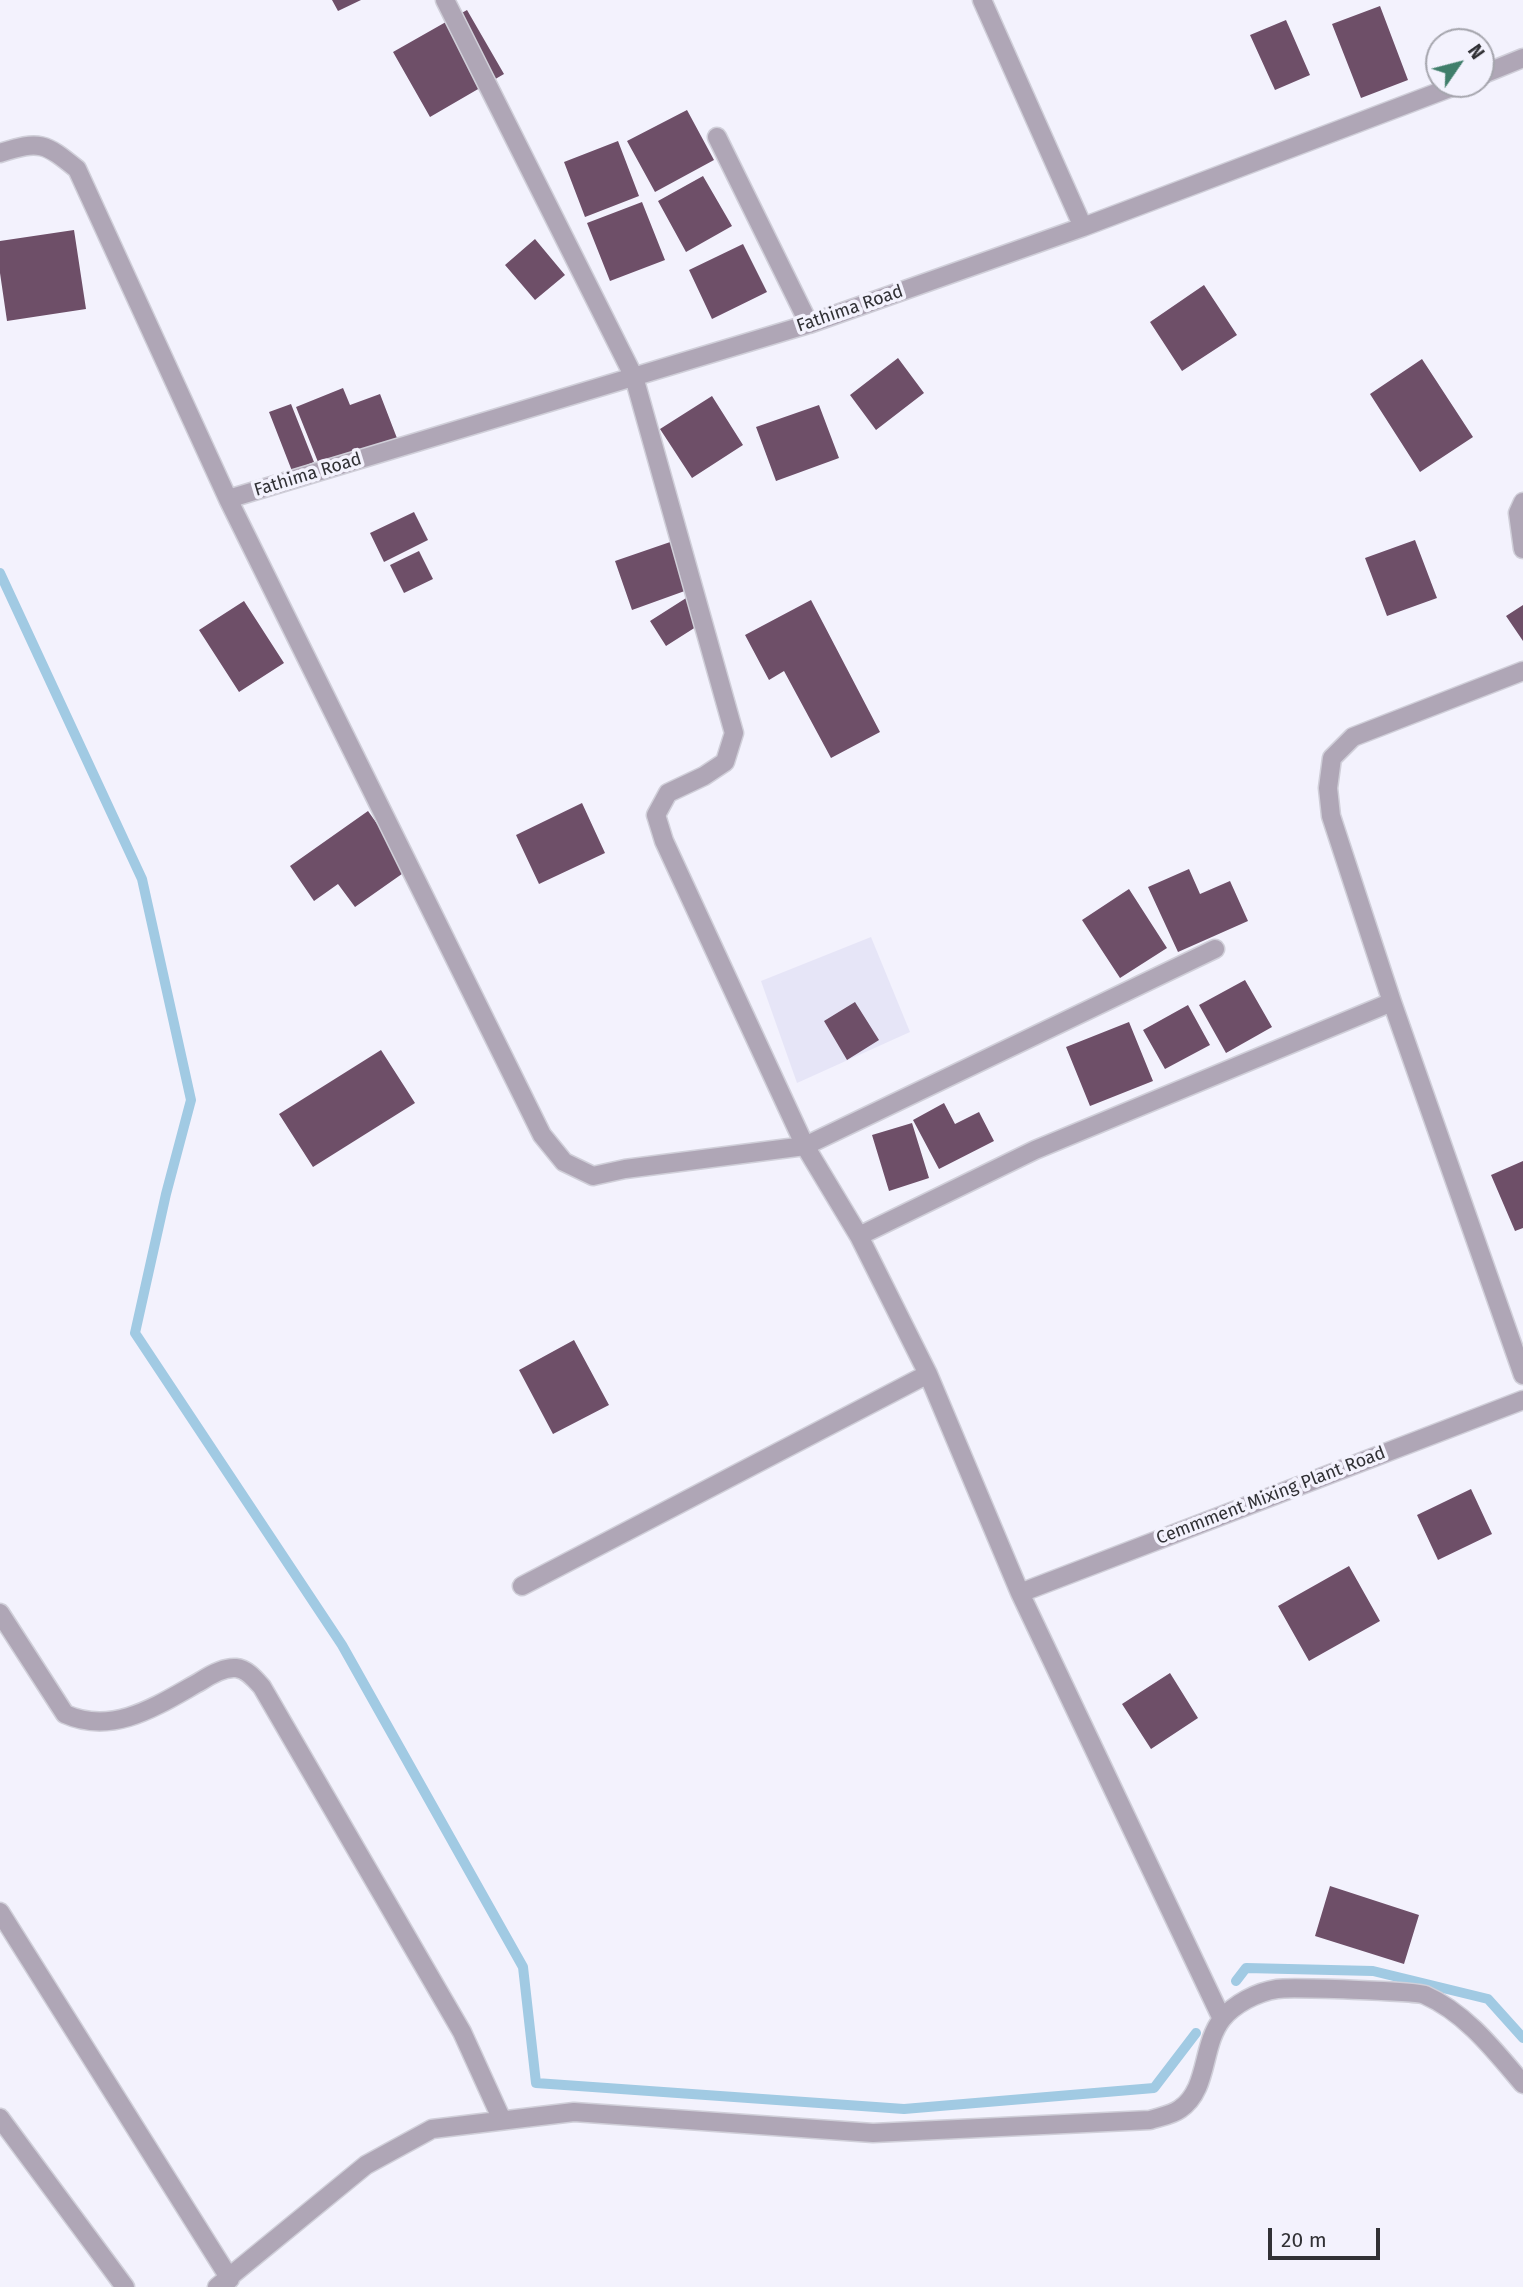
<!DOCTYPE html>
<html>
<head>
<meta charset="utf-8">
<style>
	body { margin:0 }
	#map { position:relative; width:1523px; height:2287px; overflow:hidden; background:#f3f2fd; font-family:"Fira Sans",sans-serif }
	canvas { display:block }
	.north { position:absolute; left:1425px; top:28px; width:70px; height:70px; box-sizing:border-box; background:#f3f2fd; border:2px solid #a5a5ad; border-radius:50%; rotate:55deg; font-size:19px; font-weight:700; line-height:28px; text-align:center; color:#313135 }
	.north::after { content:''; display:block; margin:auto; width:24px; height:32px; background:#407e6b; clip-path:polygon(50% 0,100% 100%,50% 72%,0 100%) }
	.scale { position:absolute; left:1268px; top:2228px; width:112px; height:32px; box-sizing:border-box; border:4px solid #313135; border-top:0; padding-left:9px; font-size:21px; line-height:24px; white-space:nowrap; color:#313135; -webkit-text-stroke:5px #f3f2fd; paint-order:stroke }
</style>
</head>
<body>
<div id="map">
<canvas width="1523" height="2287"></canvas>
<div class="north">N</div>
<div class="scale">20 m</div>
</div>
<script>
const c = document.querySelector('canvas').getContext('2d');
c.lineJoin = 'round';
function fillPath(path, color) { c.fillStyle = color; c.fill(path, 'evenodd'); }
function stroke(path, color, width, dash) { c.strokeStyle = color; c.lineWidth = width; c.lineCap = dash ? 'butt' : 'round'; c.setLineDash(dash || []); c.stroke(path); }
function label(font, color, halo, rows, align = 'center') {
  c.font = font + ' "Fira Sans",sans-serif'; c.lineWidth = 7; c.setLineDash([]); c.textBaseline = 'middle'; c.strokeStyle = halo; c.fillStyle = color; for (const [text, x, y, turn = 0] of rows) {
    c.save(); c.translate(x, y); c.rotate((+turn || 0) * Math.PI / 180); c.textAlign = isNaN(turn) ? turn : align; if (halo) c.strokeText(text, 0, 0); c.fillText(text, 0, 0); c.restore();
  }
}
const built = new Path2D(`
	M871,937L910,1032L797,1083L761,981Z`);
const stream = new Path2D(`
	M0,573L142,879L191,1100L166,1194L135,1333L342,1645L523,1967L536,2083L904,2109L1154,2088L1196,2033
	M1236,1981L1246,1968L1373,1971L1488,1999L1523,2038`);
const building = new Path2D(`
	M332,0H361L338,11Z
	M1380,6L1408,80L1361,98L1332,24Z
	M467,10L504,74L430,117L393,52Z
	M1286,20L1310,75L1275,90L1250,35Z
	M687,110L714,160L655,192L627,141Z
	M618,141L639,196L585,217L564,162Z
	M703,176L732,226L686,252L658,201Z
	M642,202L665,260L610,281L587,223Z
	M74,230L86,309L7,321L0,273V241Z
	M535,239L565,275L535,300L505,265Z
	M743,244L767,292L712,319L689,270Z
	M1204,285L1237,335L1182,371L1150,322Z
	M898,358L924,393L876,430L850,395Z
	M1422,359L1473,437L1420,472L1370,394Z
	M343,388L350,405L380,394L400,446L324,477L296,407Z
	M712,396L743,445L692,478L660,429Z
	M291,404L314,462L292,471L269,412Z
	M819,405L839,458L776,481L756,427Z
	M414,512L428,540L384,562L370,533Z
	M676,540L693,588L632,610L615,561Z
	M1415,540L1437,598L1387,616L1365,558Z
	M419,551L433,579L404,593L390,565Z
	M694,593L710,618L666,646L650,621Z
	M811,600L880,732L831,758L784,671L769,680L745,635Z
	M244,601L284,663L239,692L199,630Z
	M1523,605V641L1506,616Z
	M582,803L605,853L539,884L516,835Z
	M368,811L409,869L355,907L338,884L314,901L290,866Z
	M1189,869L1200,894L1230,881L1248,921L1178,952L1148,887Z
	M1129,889L1167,948L1120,978L1082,920Z
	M1245,980L1272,1027L1226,1053L1199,1005Z
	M855,1002L879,1040L847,1060L824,1021Z
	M1188,1005L1210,1045L1165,1069L1143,1030Z
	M1129,1022L1153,1081L1090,1106L1066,1047Z
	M381,1050L415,1103L313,1167L279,1114Z
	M944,1103L955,1124L979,1112L994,1141L939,1169L913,1120Z
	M912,1123L929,1178L889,1191L872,1135Z
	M1523,1161V1228L1515,1231L1491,1175Z
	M574,1340L609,1405L553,1434L519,1370Z
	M1471,1489L1492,1534L1438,1560L1417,1515Z
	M1349,1566L1380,1621L1309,1661L1278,1606Z
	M1170,1673L1198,1718L1151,1749L1122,1704Z
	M1330,1886L1419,1915L1404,1964L1315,1936Z`);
const street = new Path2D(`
	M445,0L634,377L734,733L725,762L704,776L668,793L656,815L664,841L805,1146L859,1236L928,1374L1020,1593L1222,2019
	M982,0L1083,227
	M1481,75L1523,58
	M717,137L809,324
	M0,153C40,140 45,143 77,169L228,499L542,1135L564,1162L593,1176L625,1169L805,1146L1215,949
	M228,499L809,324L1083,227L1460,84
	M1523,502L1518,513L1523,549
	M1523,671L1353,737L1332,758L1328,788L1331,816L1392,1002L1523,1375
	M859,1236L1035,1150L1392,1002
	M522,1586L928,1374
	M1020,1593L1523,1400
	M0,1613L65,1714C114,1736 158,1705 201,1681C210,1675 225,1667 236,1668C247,1669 255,1679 262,1687L462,2032L502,2120
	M0,1912L230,2279
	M0,2118L125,2287
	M217,2287L366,2165L432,2129L574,2112L873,2133L1150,2120C1159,2117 1172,2115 1180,2109C1209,2089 1201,2046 1222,2019C1234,2004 1257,1992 1277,1989C1290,1987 1417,1991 1425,1995C1466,2013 1495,2051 1523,2084`);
const streetNames = [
	["Fathima Road",850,309,-19],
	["Fathima Road",308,475,-17],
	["Cemmment Mixing Plant Road",1271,1496,-21]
];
fillPath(built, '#e6e5f7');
stroke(stream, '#a1cae3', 10);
fillPath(building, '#6e4f68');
stroke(street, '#d0cfd9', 21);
stroke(street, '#afa6b6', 18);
label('18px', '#313135', '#f3f2fd', streetNames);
</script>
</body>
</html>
